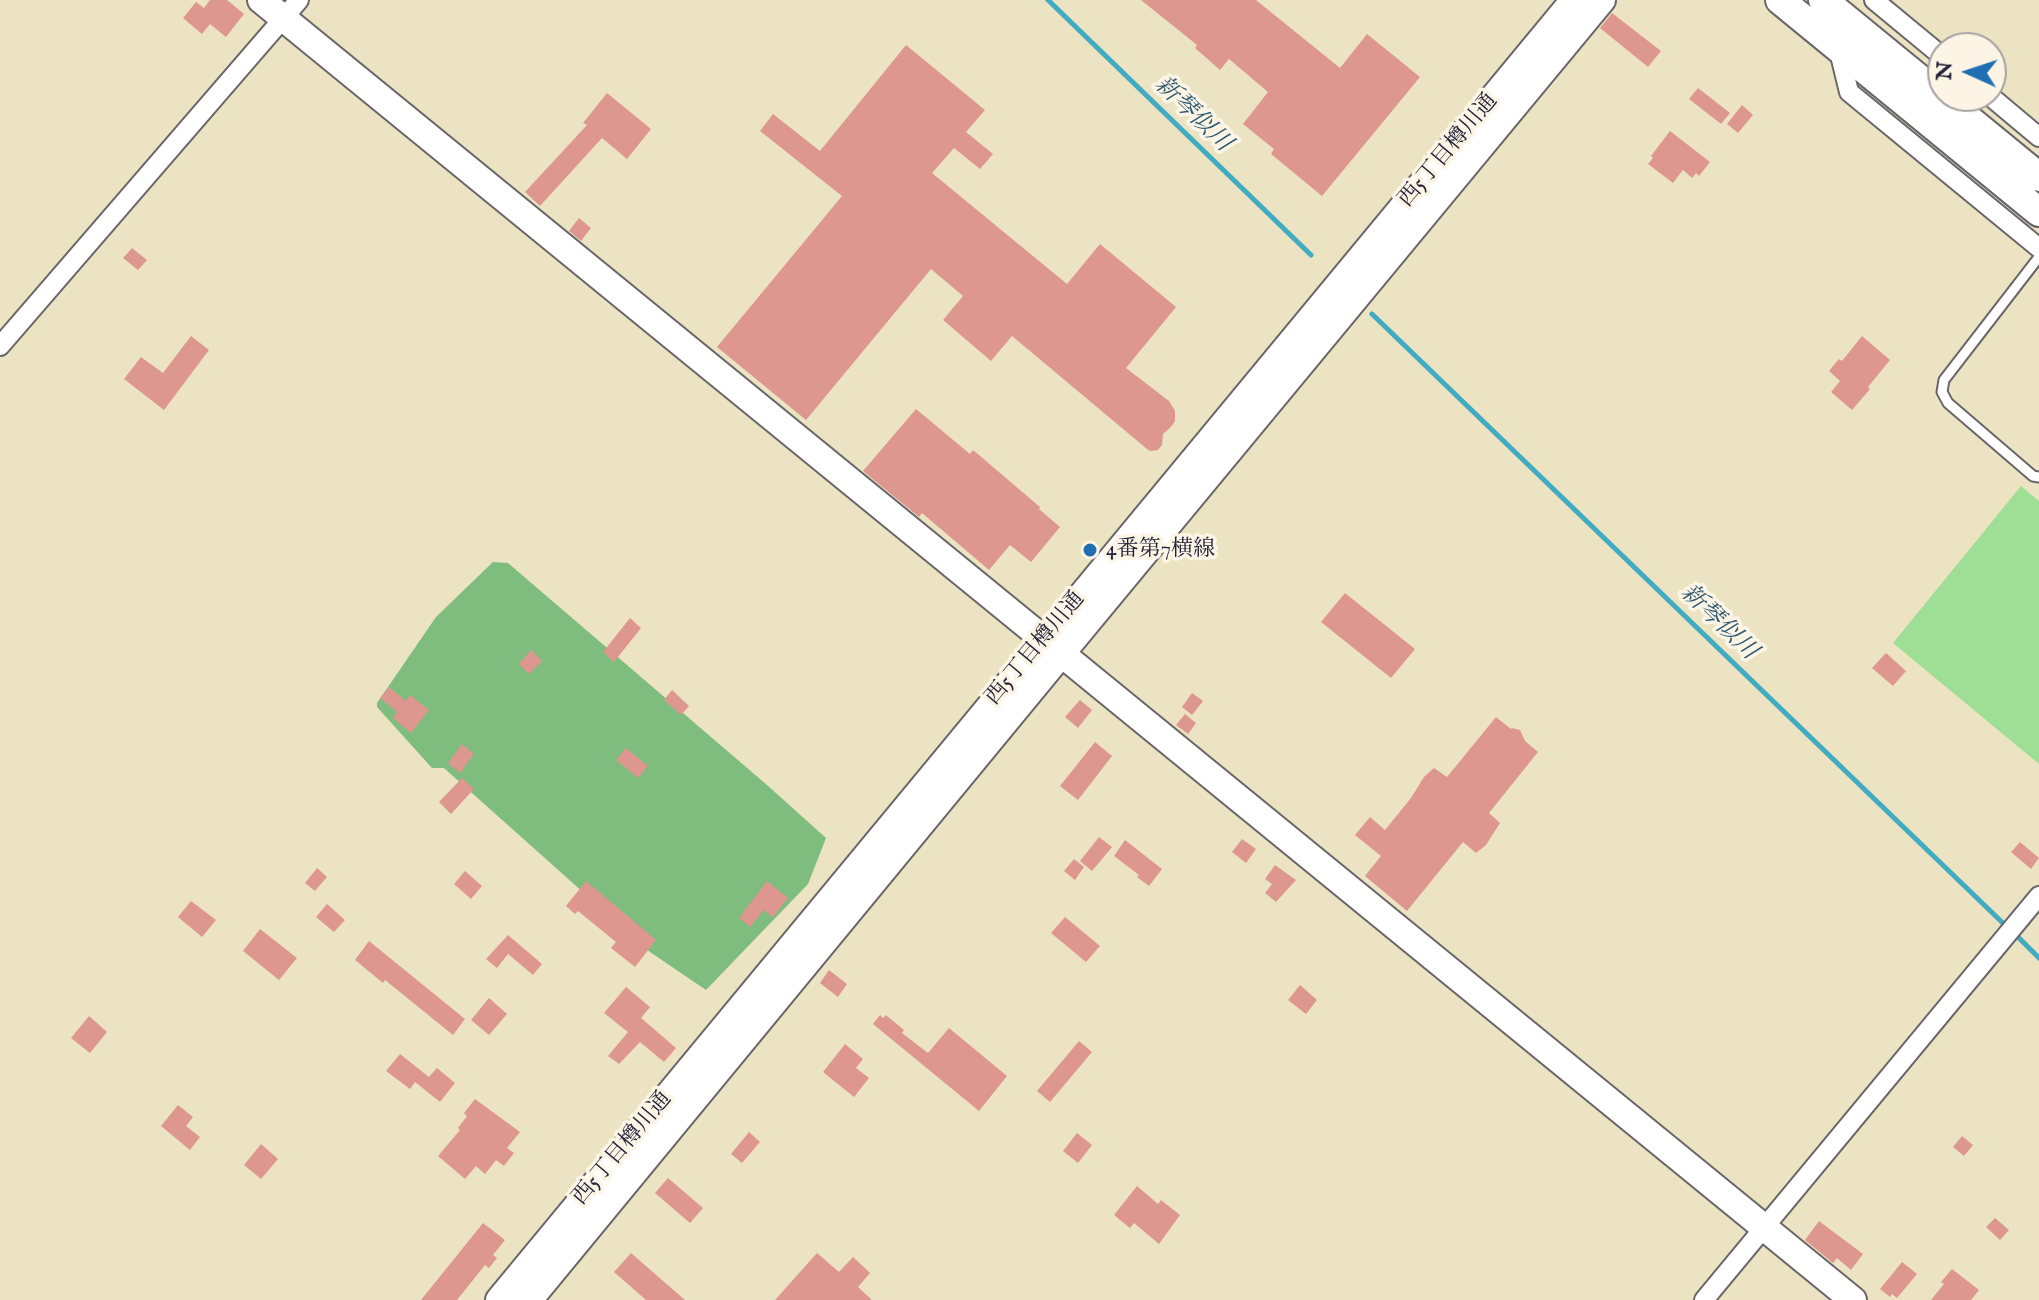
<!DOCTYPE html>
<html>
<head>
<meta charset="utf-8">
<style>
	body { margin:0 }
	#map { position:relative; width:2039px; height:1300px; overflow:hidden; background:#ece3c2; font-family:"IM FELL English",serif }
	canvas { display:block }
	.north { position:absolute; left:1927px; top:32px; width:80px; height:80px; box-sizing:border-box; background:#fcf5e5; border:2px solid #a5a1a1; border-radius:50%; rotate:273deg; font-size:22px; font-weight:700; line-height:32px; text-align:center; color:#22223b }
	.north::after { content:''; display:block; margin:auto; width:28px; height:36px; background:#1f6fb2; clip-path:polygon(50% 0,100% 100%,50% 72%,0 100%) }
</style>
</head>
<body>
<div id="map">
<canvas width="2039" height="1300"></canvas>
<div class="north">N</div>
</div>
<script>
const c = document.querySelector('canvas').getContext('2d');
c.lineJoin = 'round';
function fillPath(path, color) { c.fillStyle = color; c.fill(path, 'evenodd'); }
function stroke(path, color, width, dash) { c.strokeStyle = color; c.lineWidth = width; c.lineCap = dash ? 'butt' : 'round'; c.setLineDash(dash || []); c.stroke(path); }
function label(font, color, halo, rows, align = 'center') {
  c.font = font + ' "IM FELL English","Noto Serif JP",serif'; c.lineWidth = 7; c.setLineDash([]); c.textBaseline = 'middle'; c.strokeStyle = halo; c.fillStyle = color; for (const [text, x, y, turn = 0] of rows) {
    c.save(); c.translate(x, y); c.rotate((+turn || 0) * Math.PI / 180); c.textAlign = isNaN(turn) ? turn : align; if (halo) c.strokeText(text, 0, 0); c.fillText(text, 0, 0); c.restore();
  }
}
const green = new Path2D(`
	M2021,486L2039,501V764L1893,643Z`);
const forest = new Path2D(`
	M493,562L508,563L767,785L826,838L808,884L706,990L650,952L444,768H432L377,707V703L436,617Z`);
const stream = new Path2D(`
	M1048,0L1311,255
	M1372,314L2007,927
	M2014,933L2039,958`);
const building = new Path2D(`
	M210,0H227L244,14L226,37L210,24L202,34L183,18L196,2L204,8Z
	M1141,0H1256L1340,68L1367,34L1420,77L1322,196L1271,154L1274,149L1243,124L1268,92L1229,59L1220,70L1195,48L1197,45Z
	M1612,13L1661,51L1648,67L1600,28Z
	M906,45L985,110L966,132L993,154L980,169L954,148L932,173L1067,284L1100,244L1176,307L1126,368L1169,401L1175,411V421L1171,427L1163,434L1162,445L1158,450L1150,451L1147,449L1012,336L991,361L943,320L963,296L931,269L806,420L717,347L842,196L760,131L773,114L820,151Z
	M1698,88L1730,113L1721,124L1689,99Z
	M607,93L651,129L627,159L602,138L540,206L525,192L587,125L583,123Z
	M1742,105L1753,115L1738,133L1727,124Z
	M1670,131L1710,162L1699,176L1696,173L1692,178L1683,170L1673,183L1648,164L1653,158L1651,156Z
	M579,218L591,228L581,241L569,231Z
	M132,248L147,260L138,270L123,258Z
	M191,336L209,350L164,410L124,379L141,357L163,373Z
	M1862,336L1890,360L1868,387L1870,389L1852,410L1831,392L1840,381L1829,371L1839,359L1842,361Z
	M916,409L970,454L973,450L1040,507L1039,509L1060,527L1031,562L1010,545L989,570L922,513L919,517L863,471Z
	M1345,593L1415,649L1391,678L1321,622Z
	M630,618L641,628L614,662L603,652Z
	M531,650L542,661L529,674L519,664Z
	M1886,653L1906,671L1893,686L1872,668Z
	M389,687L406,701L410,695L429,710L411,733L393,718L397,712L380,698Z
	M672,690L689,706L681,715L664,700Z
	M1192,693L1203,701L1192,715L1182,707Z
	M1080,700L1092,710L1078,728L1065,717Z
	M1185,714L1196,723L1188,734L1176,725Z
	M1496,717L1511,729L1512,728L1520,730L1525,741L1538,752L1489,813L1500,823L1486,845L1476,853L1463,842L1407,911L1365,876L1381,856L1355,835L1370,817L1385,830L1411,798L1424,777L1434,768L1447,777Z
	M1095,742L1112,756L1078,800L1060,786Z
	M462,744L474,754L460,773L448,763Z
	M626,748L648,766L638,778L616,760Z
	M462,778L474,789L451,814L439,802Z
	M1099,837L1112,847L1092,871L1080,861Z
	M1242,839L1256,849L1246,863L1232,852Z
	M1125,840L1162,869L1149,886L1137,877L1139,875L1114,856Z
	M2020,842L2039,858L2031,869L2011,852Z
	M1074,859L1084,867L1075,880L1064,871Z
	M1275,865L1296,880L1276,902L1265,893L1272,884L1265,879Z
	M317,868L327,877L315,891L305,883Z
	M465,871L482,886L471,899L454,884Z
	M586,881L656,940L635,967L611,948L616,942L578,911L575,914L566,906Z
	M767,881L788,898L773,917L764,910L750,927L739,918Z
	M191,901L216,920L202,937L178,917Z
	M327,904L345,920L334,932L316,917Z
	M1065,917L1100,946L1086,962L1051,933Z
	M260,929L297,958L279,980L243,951Z
	M508,935L542,964L533,975L508,954L497,968L486,959Z
	M369,941L465,1019L453,1035L385,980L383,983L355,960Z
	M829,970L847,984L838,997L820,983Z
	M1300,985L1317,1000L1306,1014L1288,1000Z
	M626,987L650,1007L641,1018L676,1048L664,1062L640,1042L619,1064L608,1056L628,1032L604,1013Z
	M489,998L507,1014L489,1035L471,1020Z
	M880,1015L883,1018L886,1015L904,1030L902,1033L928,1053L949,1028L1007,1076L979,1111L873,1024Z
	M89,1016L107,1032L90,1053L71,1038Z
	M1079,1041L1092,1052L1050,1102L1037,1091Z
	M845,1044L863,1059L856,1068L869,1078L854,1097L823,1072Z
	M400,1054L429,1077L437,1068L455,1083L440,1102L415,1082L410,1089L386,1071Z
	M475,1099L520,1132L507,1148L514,1153L504,1166L496,1160L485,1174L476,1166L465,1179L438,1156L460,1130L458,1128L467,1116L464,1113Z
	M178,1105L193,1117L186,1126L200,1137L190,1150L161,1126Z
	M749,1132L760,1142L742,1163L731,1154Z
	M1077,1133L1092,1145L1078,1163L1063,1151Z
	M1962,1136L1973,1145L1964,1156L1953,1147Z
	M261,1144L278,1159L261,1179L244,1165Z
	M668,1178L703,1208L690,1223L655,1193Z
	M1137,1186L1158,1204L1161,1200L1180,1215L1159,1244L1134,1223L1130,1228L1114,1215Z
	M1995,1218L2009,1230L2000,1240L1986,1227Z
	M1819,1221L1863,1254L1851,1270L1837,1258L1833,1263L1805,1240Z
	M483,1223L505,1240L493,1255L497,1258L489,1268L485,1265L457,1300H421Z
	M631,1253L685,1300H646L614,1272Z
	M817,1253L839,1272L853,1257L870,1273L858,1287L872,1300H775Z
	M1902,1262L1917,1274L1897,1298L1892,1294L1890,1297L1880,1289Z
	M1952,1269L1979,1290L1971,1300H1931L1944,1284L1941,1282Z`);
const lane = new Path2D(`
	M2039,257L1944,380L1942,392L1948,403L2033,476L2039,477`);
const street = new Path2D(`
	M1874,0L1943,57
	M1838,47L1849,92L2039,248
	M1990,96L2039,137
	M0,346L299,0
	M1704,1300L2039,896`);
const secondary = new Path2D(`
	M261,0L1853,1300
	M499,1300L1574,0
	M529,1300L1061,654L1602,0`);
const primary = new Path2D(`
	M1780,0L2039,212
	M1823,0L2039,177`);
const markers = [
	[1090,550,8,"#1f6fb2"]
];
const streetNames = [
	["西5丁目樽川通",1449,151,-50],
	["西5丁目樽川通",1036,649,-50],
	["西5丁目樽川通",623,1149,-50]
];
const poiNames = [
	["4番第7横線",1106,550]
];
const waterNames = [
	["新琴似川",1192,115,44],
	["新琴似川",1718,623,44]
];
fillPath(green, '#9ede95');
fillPath(forest, '#7ebd7e');
stroke(stream, '#41abc1', 5);
fillPath(building, '#dd978f');
stroke(lane, '#69666a', 13);
stroke(street, '#69666a', 22);
stroke(secondary, '#69666a', 30);
stroke(primary, '#69666a', 32);
stroke(lane, '#fff', 9);
stroke(street, '#fff', 18);
stroke(secondary, '#fff', 26);
stroke(primary, '#fff', 28);
for (const [x, y, r, color] of markers) { const dot = new Path2D(); dot.arc(x, y, r, 0, 2 * Math.PI); c.fillStyle = color; c.fill(dot); stroke(dot, '#fcf5e5', 3); }
label('22px', '#22223b', '#fcf5e5', streetNames);
label('22px', '#22223b', '#fcf5e5', poiNames, 'left');
label('italic 24px', '#2e5971', '#fcf5e5', waterNames);
</script>
</body>
</html>
